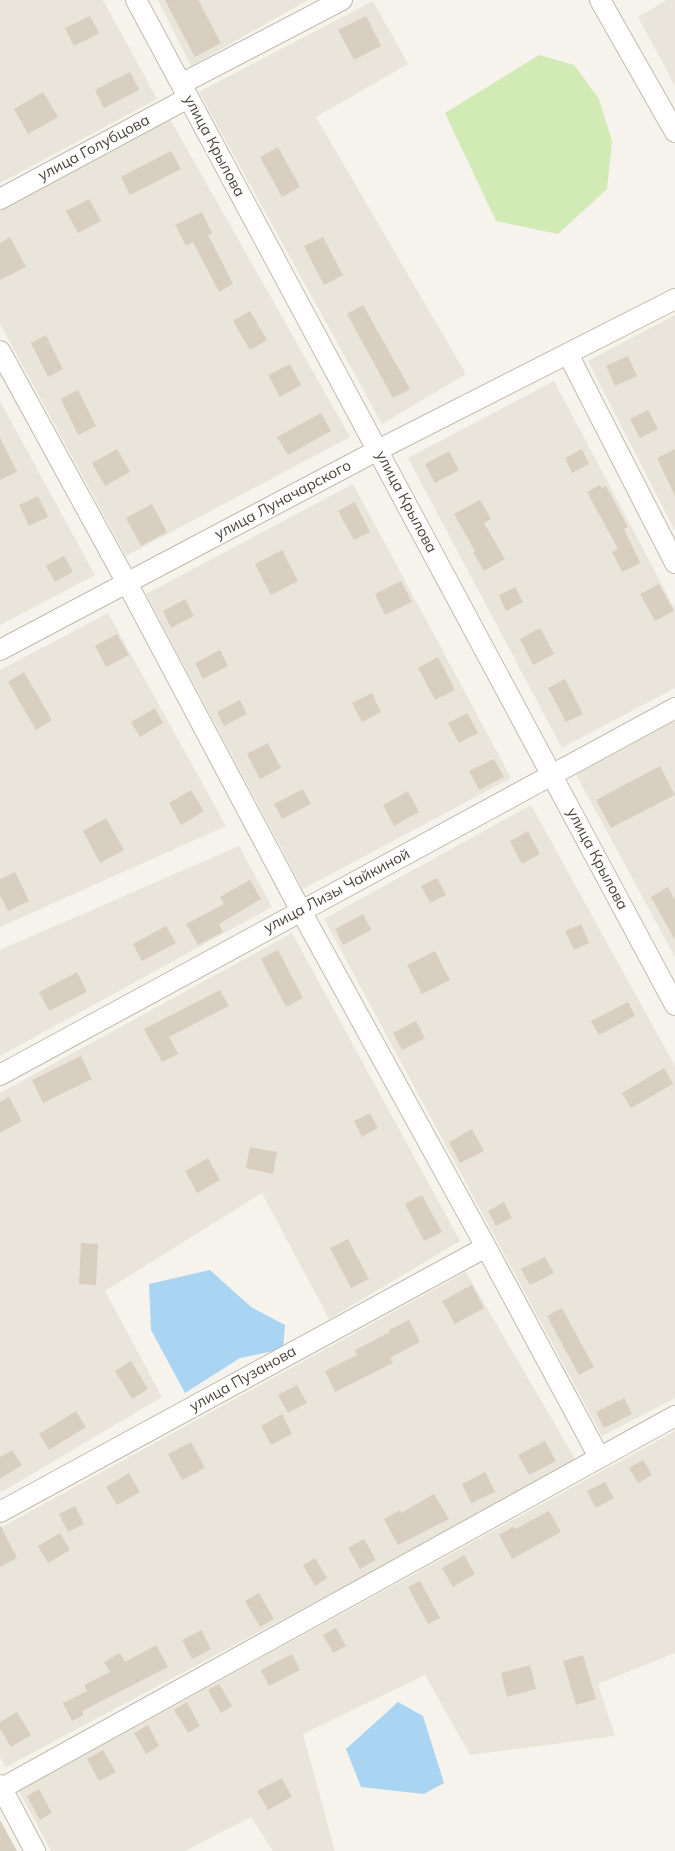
<!DOCTYPE html>
<html>
<head>
<meta charset="utf-8">
<style>
	body { margin:0 }
	canvas { display:block; background:#f6f3ec }
</style>
</head>
<body>
<canvas width="675" height="1851"></canvas>
<script>
const c = document.querySelector('canvas').getContext('2d');
c.lineJoin = 'round';
function fillPath(path, color) { c.fillStyle = color; c.fill(path, 'evenodd'); }
function stroke(path, color, width, dash) { c.strokeStyle = color; c.lineWidth = width; c.lineCap = dash ? 'butt' : 'round'; c.setLineDash(dash || []); c.stroke(path); }
function label(font, color, halo, rows, align = 'center') {
  c.font = font + ' Mulish,sans-serif'; c.lineWidth = 5; c.setLineDash([]); c.textBaseline = 'middle'; c.strokeStyle = halo; c.fillStyle = color; for (const [text, x, y, turn = 0] of rows) {
    c.save(); c.translate(x, y); c.rotate((+turn || 0) * Math.PI / 180); c.textAlign = isNaN(turn) ? turn : align; if (halo) c.strokeText(text, 0, 0); c.fillText(text, 0, 0); c.restore();
  }
}
const residential = new Path2D(`
	M0,0H103L157,99L0,183Z
	M158,0H308L191,66Z
	M667,0H675V86L638,17Z
	M373,1L408,64L316,117L466,374L382,424L199,92Z
	M170,119L350,437L126,556L0,324V211Z
	M675,315V531L588,361Z
	M554,381L675,609V688L562,748L408,458Z
	M0,401L95,575L0,625Z
	M353,484L511,778L303,889L146,594Z
	M108,613L226,826L0,927V670Z
	M675,716V957L574,771Z
	M531,805L675,1066V1398L602,1436L324,919Z
	M239,846L272,907L0,1056V950Z
	M292,933L460,1241L329,1319L262,1193L105,1291L162,1397L0,1493V1093Z
	M466,1272L577,1462L6,1767L0,1757V1528Z
	M675,1431V1653L598,1684L615,1736L470,1755L425,1675L303,1734L335,1851H273L251,1817L185,1851H51L19,1791Z`);
const green = new Path2D(`
	M539,55L574,65L599,99L612,141L607,189L558,234L496,221L445,113Z`);
const water = new Path2D(`
	M210,1270L251,1307L285,1325L283,1349L240,1358L185,1393L151,1330L149,1284Z
	M398,1702L423,1716L444,1783L424,1794L361,1787L346,1749Z`);
const building = new Path2D(`
	M165,0H198L221,43L195,57Z
	M90,16L99,33L74,46L65,28Z
	M366,16L381,46L354,60L338,30Z
	M130,72L139,90L104,108L95,90Z
	M43,92L58,117L28,134L14,109Z
	M278,147L300,187L282,197L260,157Z
	M171,151L181,169L130,195L121,177Z
	M89,199L101,221L78,233L66,211Z
	M202,212L212,233L208,235L233,284L219,292L193,242L186,246L175,225Z
	M10,237L26,267L0,280V243Z
	M323,237L343,275L324,285L304,246Z
	M363,305L410,389L393,398L347,314Z
	M250,311L267,340L250,350L233,321Z
	M46,335L63,369L48,377L31,343Z
	M628,356L637,376L615,386L606,366Z
	M290,364L301,385L280,397L268,375Z
	M78,390L96,426L78,435L61,399Z
	M648,410L658,429L640,438L630,419Z
	M321,413L331,431L288,455L277,437Z
	M0,438L17,472L0,480Z
	M117,449L130,472L105,486L92,463Z
	M582,449L589,464L572,473L565,458Z
	M675,449V496L657,458Z
	M449,451L459,470L435,483L425,464Z
	M600,485L602,488L606,486L628,527L624,529L640,563L622,572L612,552L618,549L587,492Z
	M38,496L48,517L29,526L19,505Z
	M480,500L491,519L484,523L505,559L484,571L473,552L475,551L454,514Z
	M355,502L370,532L354,540L338,511Z
	M152,504L167,532L141,546L126,518Z
	M282,550L298,581L271,595L255,564Z
	M64,556L73,572L55,582L46,566Z
	M401,581L412,602L385,615L375,594Z
	M659,584L674,611L655,621L640,594Z
	M515,587L523,602L506,611L499,595Z
	M185,599L194,616L171,628L163,611Z
	M540,628L554,654L533,665L520,639Z
	M117,634L129,655L106,667L95,646Z
	M220,650L228,666L203,679L195,663Z
	M438,657L455,690L435,700L418,668Z
	M24,672L52,720L36,730L8,682Z
	M565,679L583,714L566,722L548,688Z
	M372,693L381,712L362,722L352,703Z
	M240,700L247,714L224,726L217,712Z
	M155,708L163,723L140,737L131,722Z
	M467,713L478,733L459,743L448,723Z
	M268,743L281,768L260,779L247,754Z
	M494,759L504,777L479,790L469,771Z
	M660,766L675,795L611,828L596,800Z
	M303,789L311,804L282,819L274,804Z
	M191,790L204,811L181,825L169,803Z
	M408,791L419,812L394,826L383,805Z
	M106,818L124,850L100,863L83,831Z
	M528,831L540,854L522,864L510,841Z
	M15,872L29,901L8,911L0,895V879Z
	M437,878L446,895L430,903L421,886Z
	M250,880L261,899L219,924L223,932L198,945L186,924L224,904L220,897Z
	M668,887L675,900V940L651,897Z
	M363,914L371,930L343,945L335,929Z
	M581,924L589,943L574,950L565,931Z
	M166,926L176,943L142,961L133,944Z
	M278,950L303,998L286,1007L261,959Z
	M435,951L450,980L422,994L407,965Z
	M77,972L87,992L49,1011L39,992Z
	M220,990L229,1006L169,1037L178,1054L162,1062L144,1029Z
	M628,1002L635,1016L599,1035L591,1021Z
	M416,1021L425,1038L402,1050L393,1033Z
	M81,1056L92,1079L43,1103L32,1080Z
	M664,1068L673,1084L631,1108L622,1093Z
	M9,1097L22,1121L0,1133V1102Z
	M370,1113L378,1128L362,1137L354,1121Z
	M472,1129L484,1151L460,1163L449,1142Z
	M250,1147L277,1152L273,1174L246,1168Z
	M208,1158L220,1180L197,1193L185,1171Z
	M422,1195L442,1232L424,1241L405,1204Z
	M504,1202L512,1218L496,1226L488,1211Z
	M348,1239L369,1279L351,1288L330,1248Z
	M81,1243L98,1244L96,1285L79,1284Z
	M545,1257L554,1273L530,1285L521,1269Z
	M472,1285L484,1308L455,1324L442,1301Z
	M562,1308L594,1367L579,1375L547,1316Z
	M409,1320L420,1342L390,1358L393,1363L335,1392L325,1371L357,1355L355,1350L390,1332L389,1330Z
	M131,1361L148,1389L132,1399L115,1371Z
	M297,1385L307,1403L288,1413L278,1395Z
	M624,1398L632,1414L604,1428L596,1412Z
	M76,1411L86,1427L49,1450L39,1434Z
	M282,1414L292,1434L271,1445L261,1426Z
	M545,1441L556,1461L529,1475L518,1455Z
	M191,1442L205,1468L182,1480L168,1454Z
	M12,1450L22,1465L0,1479V1457Z
	M643,1460L652,1475L638,1483L629,1468Z
	M485,1472L495,1492L471,1503L462,1484Z
	M129,1473L140,1492L117,1505L106,1487Z
	M605,1482L614,1498L596,1508L587,1491Z
	M434,1494L449,1519L398,1545L384,1519L400,1510L401,1513Z
	M75,1506L84,1524L68,1532L59,1514Z
	M549,1511L561,1532L512,1559L499,1535L513,1527L515,1529Z
	M0,1525L17,1558L0,1567Z
	M60,1533L70,1550L48,1563L38,1546Z
	M364,1539L376,1560L360,1569L348,1548Z
	M464,1555L475,1574L453,1587L442,1568Z
	M315,1558L327,1578L315,1586L303,1565Z
	M420,1581L440,1618L428,1624L408,1587Z
	M259,1593L274,1619L260,1627L245,1601Z
	M336,1628L346,1646L333,1653L323,1635Z
	M201,1630L211,1649L192,1659L182,1640Z
	M156,1645L168,1667L82,1711L84,1715L72,1721L63,1703L87,1691L84,1685L110,1672L104,1662L120,1653L125,1662Z
	M292,1654L300,1670L269,1686L261,1670Z
	M583,1655L596,1699L576,1705L563,1661Z
	M530,1665L536,1689L507,1697L501,1673Z
	M219,1684L232,1706L221,1713L208,1690Z
	M187,1702L200,1726L188,1733L174,1710Z
	M17,1712L31,1735L11,1747L0,1729V1722Z
	M148,1725L159,1746L146,1754L134,1733Z
	M103,1750L116,1772L99,1781L87,1759Z
	M282,1778L292,1797L268,1810L257,1791Z
	M39,1789L52,1813L40,1820L27,1796Z
	M0,1820L17,1851H0Z`);
const minor = new Path2D(`
	M136,0L675,1005
	M600,0L675,132
	M181,84L342,0
	M0,199L188,98
	M0,351L127,583L301,911L486,1247L599,1457
	M568,354L675,563
	M0,650L378,450L675,299
	M0,1075L675,708
	M0,1512L486,1247
	M0,1785L35,1851
	M2,1788L675,1416`);
const streetNames = [
	["улица Крылова",214,146,62],
	["улица Голубцова",94,148,-28],
	["улица Луначарского",283,500,-28],
	["улица Крылова",406,502,62],
	["улица Крылова",597,859,62],
	["улица Лизы Чайкиной",337,891,-28],
	["улица Пузанова",243,1379,-29]
];
fillPath(residential, '#eae5da');
fillPath(green, '#d2eab5');
fillPath(water, '#a9d4f2');
fillPath(building, '#d8cfc1');
stroke(minor, '#c2bbae', 22);
stroke(minor, '#fff', 20);
label('15px', '#4b4439', '#fff', streetNames);
</script>
</body>
</html>
